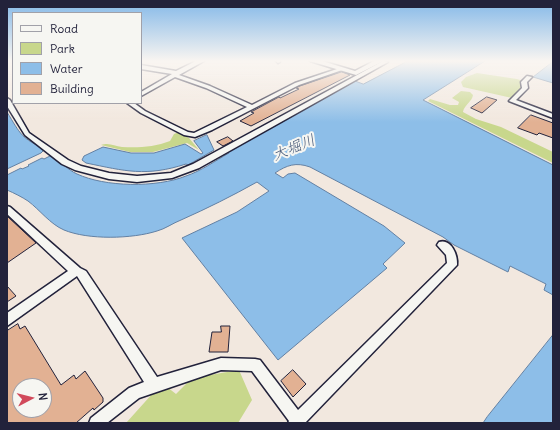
<!DOCTYPE html>
<html>
<head>
<meta charset="utf-8">
<style>
	body { margin:0 }
	#map { position:relative; width:560px; height:430px; overflow:hidden; background:#f2e8df; font-family:Delius,sans-serif }
	canvas { display:block }
	.frame { position:absolute; inset:0; border:8px solid #22223b; pointer-events:none }
	.legend { position:absolute; left:12px; top:12px; width:130px; height:92px; box-sizing:border-box; background:#f6f6f2; border:1px solid #a1a1a9; margin:0; padding:5px 7px; list-style:none; font-size:12px; color:#22223b }
	.legend li { display:flex; align-items:center; gap:8px; height:20px }
	.legend b { width:20px; border:1px solid #a1a1a9 }
	.north { position:absolute; left:12px; top:378px; width:40px; height:40px; box-sizing:border-box; background:#f6f6f2; border:1px solid #a1a1a9; border-radius:50%; rotate:83deg; font-size:11px; font-weight:700; line-height:16px; text-align:center; color:#22223b }
	.north::after { content:''; display:block; margin:auto; width:14px; height:18px; background:#d1495b; clip-path:polygon(50% 0,100% 100%,50% 72%,0 100%) }
</style>
</head>
<body>
<div id="map">
<canvas width="560" height="430"></canvas>
<div class="frame"></div>
<ul class="legend">
<li><b style="height:5px;background:#f6f6f2"></b>Road</li>
<li><b style="height:11px;background:#c8d78c"></b>Park</li>
<li><b style="height:11px;background:#8dbee8"></b>Water</li>
<li><b style="height:11px;background:#e2b193"></b>Building</li>
</ul>
<div class="north">N</div>
</div>
<script>
const c = document.querySelector('canvas').getContext('2d');
c.lineJoin = 'round';
function fillPath(path, color) { c.fillStyle = color; c.fill(path, 'evenodd'); }
function stroke(path, color, width, dash) { c.strokeStyle = color; c.lineWidth = width; c.lineCap = dash ? 'butt' : 'round'; c.setLineDash(dash || []); c.stroke(path); }
function label(font, color, halo, rows, align = 'center') {
  c.font = font + ' Delius,"Klee One",sans-serif'; c.lineWidth = 4; c.setLineDash([]); c.textBaseline = 'middle'; c.strokeStyle = halo; c.fillStyle = color; for (const [text, x, y, turn = 0] of rows) {
    c.save(); c.translate(x, y); c.rotate((+turn || 0) * Math.PI / 180); c.textAlign = isNaN(turn) ? turn : align; if (halo) c.strokeText(text, 0, 0); c.fillText(text, 0, 0); c.restore();
  }
}
const green = new Path2D(`
	M477,73L517,79L523,81L524,88L512,98L463,87L461,82L466,77Z
	M461,91L470,92L473,95C472,102 464,105 463,112L476,119L501,127L553,152V163L428,101L430,99L450,105H458L459,102L452,98Z
	M179,132L189,138L199,150L187,143L153,152H130L101,145C109,142 114,146 122,147C138,148 155,147 170,141L174,134Z
	M239,370L252,400L238,423H126L162,383L176,394L192,378Z`);
const water = new Path2D(`
	M408,61H485L423,100L553,165V295L544,290L546,284L510,266L508,272L454,245L443,237L310,167C296,162 287,165 275,173L283,178L288,174L295,173L384,226L405,243L383,264L387,268L278,360L182,238L237,212L269,191L257,182C232,196 208,208 181,220C173,223 165,229 157,231C132,239 88,240 64,230C50,224 40,210 28,201C22,197 14,193 7,190V175L21,168L22,169L29,166L28,165L42,158L44,159L52,155C60,161 68,170 77,174C105,187 156,188 186,176C201,171 215,161 229,153L228,152L355,81L363,84Z
	M553,62V83L533,77L551,63Z
	M7,112C21,135 21,138 45,149L41,153L7,169Z
	M207,135L214,150L188,165L186,164C146,177 125,171 86,163L82,160L84,156L103,147L131,153H154L185,144L201,154L203,153L194,141Z
	M553,335V423H483L487,417Z`);
const building = new Path2D(`
	M342,72L350,75L251,126L240,121L254,113L251,112L279,97L280,98L299,89L296,88L300,86Z
	M487,97L497,100L482,113L471,108Z
	M531,115L553,123V138L539,133L537,135L518,128Z
	M228,137L233,141L223,146L217,142Z
	M7,216L36,243L7,263Z
	M7,286L16,296L7,302Z
	M18,324L20,329L25,326L61,385L74,375L76,379L85,371L103,398V402L94,410L93,408L76,423H7V331ZM20,386H44V410H20Z
	M221,326H230L228,352H209L212,332H221Z
	M293,370L306,384L293,397L281,381Z`);
const street = new Path2D(`
	M196,61H204L179,75L210,86L252,105L295,83L340,68L345,69L299,85L212,130L195,137L184,135L141,113L127,103H134L145,111L188,132L194,133L247,107L206,88L175,77L141,96V92L172,74L141,69V65L176,71Z
	M276,61H280V62L278,63Z
	M383,61L388,62L199,168L172,178L137,182L109,179L75,170L62,164L25,135L7,106V98L10,100L29,133L68,160L81,166L109,173L137,176L171,173L193,164Z
	M527,76L532,77L527,82L528,88L516,100L553,114V118L509,101L522,88L521,82Z
	M7,206L10,207L80,268L86,271L157,377L221,358L255,359L260,360L298,410L447,263L446,255L437,245L439,242C451,238 458,255 457,265L305,423H288L289,421L252,371L221,370L139,398L107,423H89L91,418L129,388L144,382L77,276L7,326V313L68,271L7,214Z`);
const secondary = new Path2D(`
	M310,61H322L355,71L374,61H383L356,75Z`);
const waterNames = [
	["大堀川",294,148,-22]
];
fillPath(green, '#c8d78c');
fillPath(water, '#8dbee8');
stroke(water, '#6280a3', 1);
fillPath(building, '#e2b193');
stroke(building, '#22223b', 1);
stroke(street, '#22223b', 3);
stroke(secondary, '#22223b', 3);
fillPath(street, '#f6f6f2');
fillPath(secondary, '#f6f6f2');
const sky = c.createLinearGradient(0, 0, 0, 122);
sky.addColorStop(0, '#83b8e8');
sky.addColorStop(0.5, '#f9f5f1');
sky.addColorStop(1, '#f9f5f100');
c.fillStyle = sky;
c.fillRect(0, 0, 560, 122);
label('italic 15px', '#475978', '#f6f6f2', waterNames);
</script>
</body>
</html>
